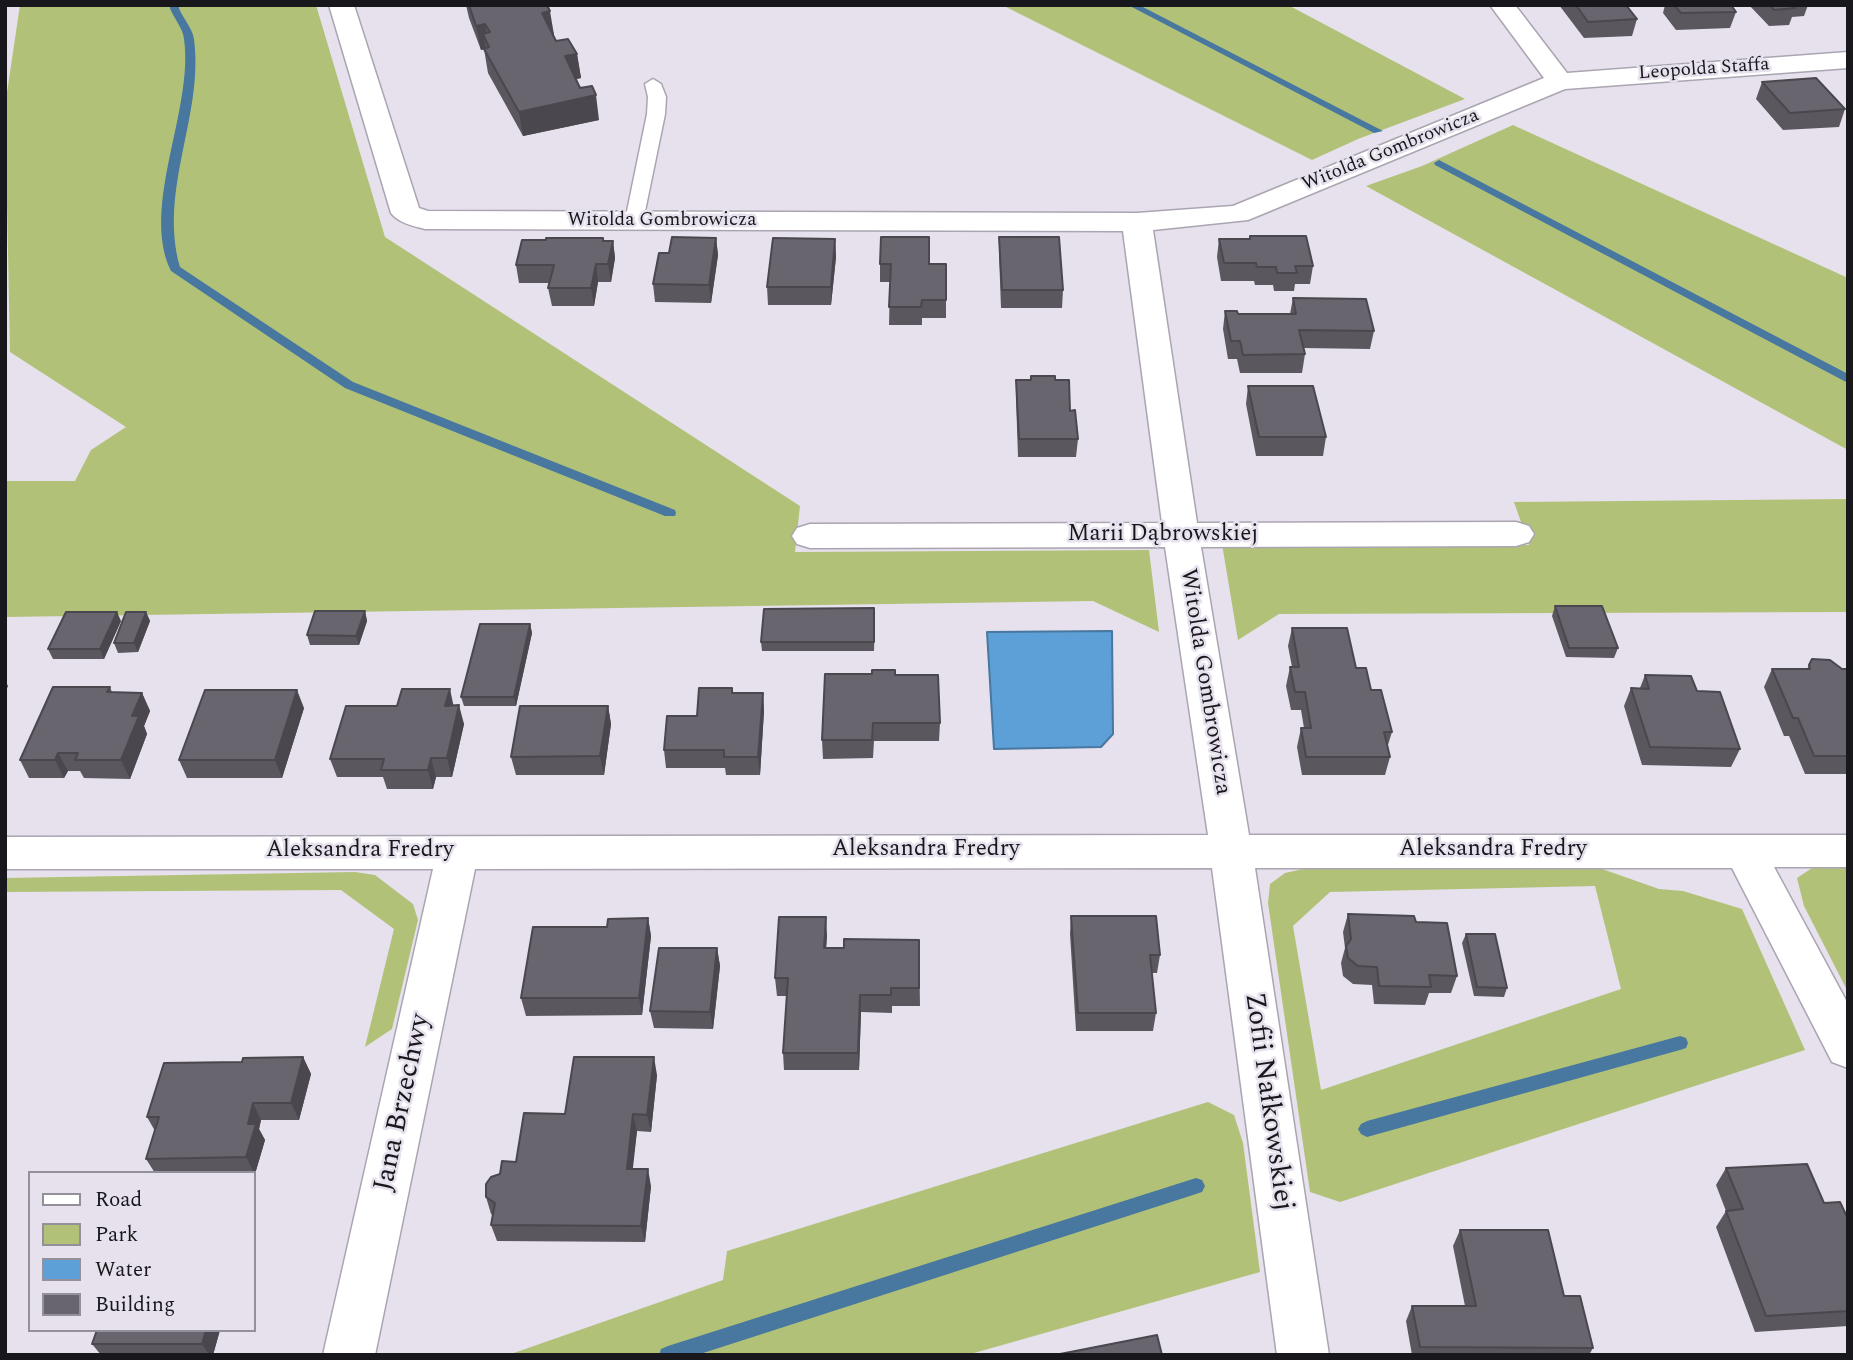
<!DOCTYPE html>
<html>
<head>
<meta charset="utf-8">
<style>
	body { margin:0 }
	#map { position:relative; width:1853px; height:1360px; overflow:hidden; background:#e6e1ed; font-family:Spectral,serif }
	canvas { display:block }
	.frame { position:absolute; inset:0; border:7px solid #18171b; pointer-events:none }
	.legend { position:absolute; left:28px; top:1171px; width:228px; height:161px; box-sizing:border-box; background:#e6e1ed; border:2px solid #949099; margin:0; padding:9px 12px; list-style:none; font-size:21px; color:#18171b }
	.legend li { display:flex; align-items:center; gap:14px; height:35px }
	.legend b { width:35px; border:2px solid #949099 }
</style>
</head>
<body>
<div id="map">
<canvas width="1853" height="1360"></canvas>
<div class="frame"></div>
<ul class="legend">
<li><b style="height:9px;background:#fff"></b>Road</li>
<li><b style="height:19px;background:#b1c278"></b>Park</li>
<li><b style="height:19px;background:#5da0d7"></b>Water</li>
<li><b style="height:19px;background:#69656f"></b>Building</li>
</ul>
</div>
<script>
const c = document.querySelector('canvas').getContext('2d');
c.lineJoin = 'round';
function fillPath(path, color) { c.fillStyle = color; c.fill(path, 'evenodd'); }
function stroke(path, color, width, dash) { c.strokeStyle = color; c.lineWidth = width; c.lineCap = dash ? 'butt' : 'round'; c.setLineDash(dash || []); c.stroke(path); }
function label(font, color, halo, rows, align = 'center') {
  c.font = font + ' Spectral,serif'; c.lineWidth = 5; c.setLineDash([]); c.textBaseline = 'middle'; c.strokeStyle = halo; c.fillStyle = color; for (const [text, x, y, turn = 0] of rows) {
    c.save(); c.translate(x, y); c.rotate((+turn || 0) * Math.PI / 180); c.textAlign = isNaN(turn) ? turn : align; if (halo) c.strokeText(text, 0, 0); c.fillText(text, 0, 0); c.restore();
  }
}
const green = new Path2D(`
	M20,5H316L385,237L800,506L795,552L1149,550L1159,632L1093,601L5,617V481H75L91,450L126,427L10,352L5,106Z
	M1002,5H1288L1465,99L1358,139L1312,160Z
	M1513,125L1848,278V450L1366,186L1422,166Z
	M1848,499V612L1279,614L1238,640L1222,544L1529,545L1514,502Z
	M1588,864L1659,889L1683,891L1742,909L1805,1050L1340,1202L1310,1192L1268,903L1270,884L1285,873L1303,869ZM1595,886L1621,989L1321,1090L1293,926L1330,892Z
	M1815,866L1848,867V992L1804,906L1797,878Z
	M355,872L375,875L413,904L418,920L392,1029L365,1047L394,929L341,890L5,892V878Z
	M1208,1102L1234,1115L1243,1143L1260,1272L967,1355H508L723,1280L727,1251Z`);
const water = new Path2D(`
	M1112,631L1113,734L1101,747L994,749L987,632Z`);
const stream = new Path2D(`
	M169,5H178C181,17 192,26 194,39C204,116 158,189 180,267L353,382L675,510L676,513L675,516H665L345,388L171,271C140,206 194,110 184,39C183,27 172,17 169,5Z
	M1128,5H1139L1383,131L1374,133Z
	M1439,160L1848,374V383L1435,165L1434,163Z
	M1680,1036L1686,1038L1688,1043L1686,1048L1680,1050L1367,1137L1361,1134L1358,1129L1361,1124L1367,1121Z
	M1196,1178L1202,1180L1205,1186L1202,1192L1196,1194L697,1355H659L661,1349L668,1346Z`);
const service = new Path2D(`
	M653,79L661,84L666,97L665,114L643,221L634,227L625,221L647,114L648,97L645,84Z`);
const minor = new Path2D(`
	M329,5H354L419,208L428,211L1137,213L1233,206L1544,78L1490,5H1515L1567,73L1848,52V68L1565,89L1248,220L1153,230L1197,523L1516,522L1529,526L1534,534L1529,542L1516,546L1201,547L1249,835H1848V867H1774L1848,1004V1068L1832,1062L1732,868H1255L1329,1355H1277L1212,868L475,869L375,1355H323L433,869H5V837L1208,835L1165,547L810,548L797,544L792,536L797,528L810,524L1162,523L1123,231L425,229C413,226 399,223 391,213Z`);
const wall = new Path2D(`
	M466,5H547L554,35H553L556,41L577,54L581,78L576,79L599,120L523,136L488,73L484,49L481,50L469,18Z
	M1559,5H1626L1637,19L1632,36L1584,38Z
	M1665,5H1731L1736,12L1730,28L1676,30L1663,13Z
	M1749,5H1808L1804,16L1792,17L1789,25L1769,26Z
	M1762,82L1845,109L1839,127L1783,130L1756,99Z
	M1250,236L1313,266L1310,284H1295L1294,291H1274L1273,285H1255L1254,281H1221L1217,257L1219,239H1249Z
	M999,237L1063,290L1062,308H1001L999,254Z
	M716,238L718,255L711,303L655,302L653,284L669,253Z
	M835,239L836,257L831,305H768L767,287Z
	M604,241H613L615,258L611,282H598L594,306H552L548,288L550,283H519L516,265Z
	M880,264H946V318H922V325H889L890,282H880Z
	M1293,298L1374,331L1370,349L1304,348L1305,354L1302,373H1240L1237,359H1228L1223,329L1225,311L1238,314H1290Z
	M1016,380H1055L1070,411L1078,439L1076,457H1018L1016,398Z
	M1248,386L1326,437L1323,456H1256L1246,404Z
	M1555,606L1618,648L1614,658L1566,657L1552,616Z
	M365,611L367,621L359,645H310L307,635Z
	M146,612L150,621L138,652L118,653L114,643Z
	M875,617L874,651H762L761,642Z
	M121,621L104,659H53L48,649Z
	M530,624L532,633L516,706H464L461,697Z
	M1292,628L1356,668L1371,690L1392,732L1387,748L1390,757L1385,775H1302L1297,747L1301,728H1304L1301,710H1291L1286,686L1290,667H1292L1288,646Z
	M1812,659L1842,669H1848V774H1805L1789,736H1784L1764,687L1772,669H1807Z
	M895,675L940,723L939,741H874L873,758L823,759L822,740Z
	M1645,675L1697,691L1740,749L1731,767L1642,765L1624,706L1631,688H1640Z
	M110,687L112,692L142,693L150,711L144,726L147,734L130,779L84,778L80,771H68L64,778H29L20,760Z
	M733,693H763L764,711L760,775H726L725,768H666L664,750L697,716Z
	M454,705L464,724L452,777H436L433,789H387L383,777H337L330,759L397,706Z
	M608,706L611,724L604,775H516L511,757Z
	M304,708L282,778H187L179,760Z
	M1348,914L1416,922L1457,976L1451,993H1429L1425,1005L1374,1004L1372,985L1353,984L1343,976L1341,963L1345,948L1343,932Z
	M1071,916L1160,955L1157,973H1151L1156,1013L1153,1031H1076L1070,934Z
	M648,918L651,936L642,1015L526,1016L521,998L607,927Z
	M1466,934L1507,988L1504,997L1474,996L1462,943Z
	M827,935L826,948H844L919,940L920,1006H892V1013L861,1012L859,1070H784L783,1053L787,996H777L775,978Z
	M717,948L720,966L713,1029L654,1028L650,1011Z
	M303,1057L311,1074L299,1120H261L259,1129L265,1140L255,1174L254,1173H155L146,1159L155,1131L147,1117L242,1062Z
	M657,1075L651,1132L637,1131L632,1169L651,1186L645,1242L497,1241L491,1225L493,1215L491,1214L486,1197L500,1174L516,1162L565,1114Z
	M1726,1168L1824,1203L1848,1219V1326L1755,1332L1716,1227L1726,1211L1716,1185Z
	M1460,1230L1564,1296L1593,1348L1589,1355H1412L1406,1321L1412,1306H1465L1453,1246Z
	M220,1330L213,1355H101L92,1344Z`);
const shadedWall = new Path2D(`
	M550,11L554,35L545,37L542,13Z
	M485,24L489,48L483,34L486,49L481,50L476,26Z
	M577,54L581,78L569,81L565,56Z
	M596,95L599,120L523,136L519,112Z
	M716,238L718,255L711,303L709,285Z
	M835,239L836,257L831,305V287Z
	M613,241L615,258L611,282L608,264Z
	M596,264L598,282L594,306L591,288Z
	M365,611L367,621L359,645L356,636Z
	M117,612L121,621L104,659L100,649Z
	M146,612L150,621L138,652L134,643Z
	M530,624L532,633L516,706L514,697Z
	M5,680L8,686L5,693Z
	M450,689L454,708L445,706Z
	M297,690L304,708L282,778L275,760Z
	M142,693L150,711L144,726L147,734L130,779L121,760L132,716Z
	M763,693L764,711L760,775L758,757Z
	M459,705L464,724L452,777L447,758Z
	M608,706L611,724L604,775L600,756Z
	M58,753L68,771L64,778L55,760Z
	M431,758L436,777L433,789L428,770Z
	M826,917L827,935L825,966L824,948Z
	M648,918L651,936L642,1015L639,998Z
	M717,948L720,966L713,1029L710,1012Z
	M860,995L861,1012L859,1070L858,1053Z
	M303,1057L311,1074L299,1120L291,1103Z
	M654,1057L657,1075L651,1132L647,1115Z
	M253,1103L261,1120L259,1129L265,1140L255,1174L246,1157L248,1124Z
	M633,1114L637,1131L631,1186L627,1169Z
	M648,1169L651,1186L645,1242L641,1226Z
	M206,1330H220L213,1355H209L202,1344Z`);
const building = new Path2D(`
	M469,5H547L550,11L542,13L556,41L568,39L577,54L565,56L580,88L592,86L596,95L519,112L484,49L489,47L483,34L490,32L485,24L476,26Z
	M1576,5H1626L1637,19L1588,22Z
	M1674,5H1731L1736,12L1681,13Z
	M1770,5H1792L1795,8L1774,10Z
	M1816,78L1845,109L1790,113L1762,82Z
	M1250,236H1306L1313,266H1295L1297,273H1277L1276,267H1257L1256,263H1224L1219,239H1250Z
	M672,237L716,238L709,285L653,284L659,253H669Z
	M881,237H929V264H946V300H922L921,307H889L891,264H880Z
	M999,237H1059L1063,290H1002Z
	M546,238H603V241H613L608,264H596L591,288H548L554,265H516L522,240H546Z
	M773,238L835,239L831,287H767Z
	M1293,298L1366,299L1374,331L1299,330L1305,354L1243,355L1240,341H1231L1225,311H1237L1238,314H1296Z
	M1031,376H1055V380H1069L1070,411L1075,410L1078,439H1019L1016,380H1031Z
	M1248,386H1313L1326,437H1259Z
	M1555,606H1602L1618,648H1569Z
	M874,608V642H761L764,609Z
	M315,611H365L356,636L307,635Z
	M66,612H117L100,649H48Z
	M126,612H146L134,643H114Z
	M480,624H530L514,697H461Z
	M1292,628H1347L1356,668H1366L1371,690H1381L1392,732H1384L1390,757H1306L1301,728H1311L1305,692H1295L1290,667H1299Z
	M1812,659L1830,660L1842,669H1848V756H1814L1798,718H1793L1772,669H1810L1809,665Z
	M872,670H895V675H938L940,723H873L872,740H822L825,674H872Z
	M1645,675L1691,676L1697,691L1720,692L1740,749L1650,747L1631,688L1649,689Z
	M53,687H110L107,692L142,693L132,716H139L121,760H75L78,753H58L55,760H20Z
	M699,688H732V693H763L758,757H724V750H664L667,716H697Z
	M402,689H450L445,706L459,705L447,758H431L428,770H381L384,759H330L346,706H397Z
	M205,690H297L275,760H179Z
	M520,706H608L600,756L511,757Z
	M1348,914L1414,916L1416,922L1447,923L1457,976L1429,975L1431,987L1379,986L1377,967L1358,966L1348,958L1346,946L1351,939Z
	M1071,916H1156L1160,955H1150L1156,1013H1078Z
	M779,917H826L824,948H844V939L919,940V988H891V995H860L858,1053H783L788,978H775Z
	M648,918L639,998H521L533,927H607L608,919Z
	M1466,934H1495L1507,988L1477,987Z
	M659,948H717L710,1012L650,1011Z
	M303,1057L291,1103H253L248,1124H256L246,1157L146,1159L159,1117H147L164,1063L242,1062L243,1058Z
	M574,1057H654L647,1115L633,1114L627,1169H648L641,1226L491,1225L495,1203L486,1197V1184L491,1177L500,1174L502,1161L516,1162L524,1113L565,1114Z
	M1807,1164L1824,1203L1840,1202L1848,1219V1311L1766,1316L1726,1211L1743,1209L1726,1168Z
	M1460,1230H1548L1564,1296H1580L1593,1348L1420,1347L1412,1306H1476Z
	M97,1330H206L202,1344H92Z
	M1157,1335L1162,1355H1055Z`);
const farStreetnames = [
	["Leopolda Staffa",1704,70,-4],
	["Witolda Gombrowicza",1391,151,-22],
	["Witolda Gombrowicza",662,221]
];
const streetNames = [
	["Marii Dąbrowskiej",1163,535],
	["Witolda Gombrowicza",1204,682,81],
	["Aleksandra Fredry",926,850],
	["Aleksandra Fredry",1493,850],
	["Aleksandra Fredry",360,851]
];
const nearStreetnames = [
	["Zofii Nałkowskiej",1267,1102,82],
	["Jana Brzechwy",404,1103,-78]
];
fillPath(green, '#b1c278');
fillPath(water, '#5da0d7');
stroke(water, '#48779f', 2);
fillPath(stream, '#48779f');
stroke(service, '#aaa5b1', 3);
stroke(minor, '#aaa5b1', 3);
fillPath(service, '#fff');
fillPath(minor, '#fff');
fillPath(wall, '#5a575f');
fillPath(shadedWall, '#4a474e');
fillPath(building, '#69656f');
stroke(building, '#4a474e', 2);
label('19px', '#18171b', '#e6e1ed', farStreetnames);
label('23px', '#18171b', '#e6e1ed', streetNames);
label('28px', '#18171b', '#e6e1ed', nearStreetnames);
</script>
</body>
</html>
